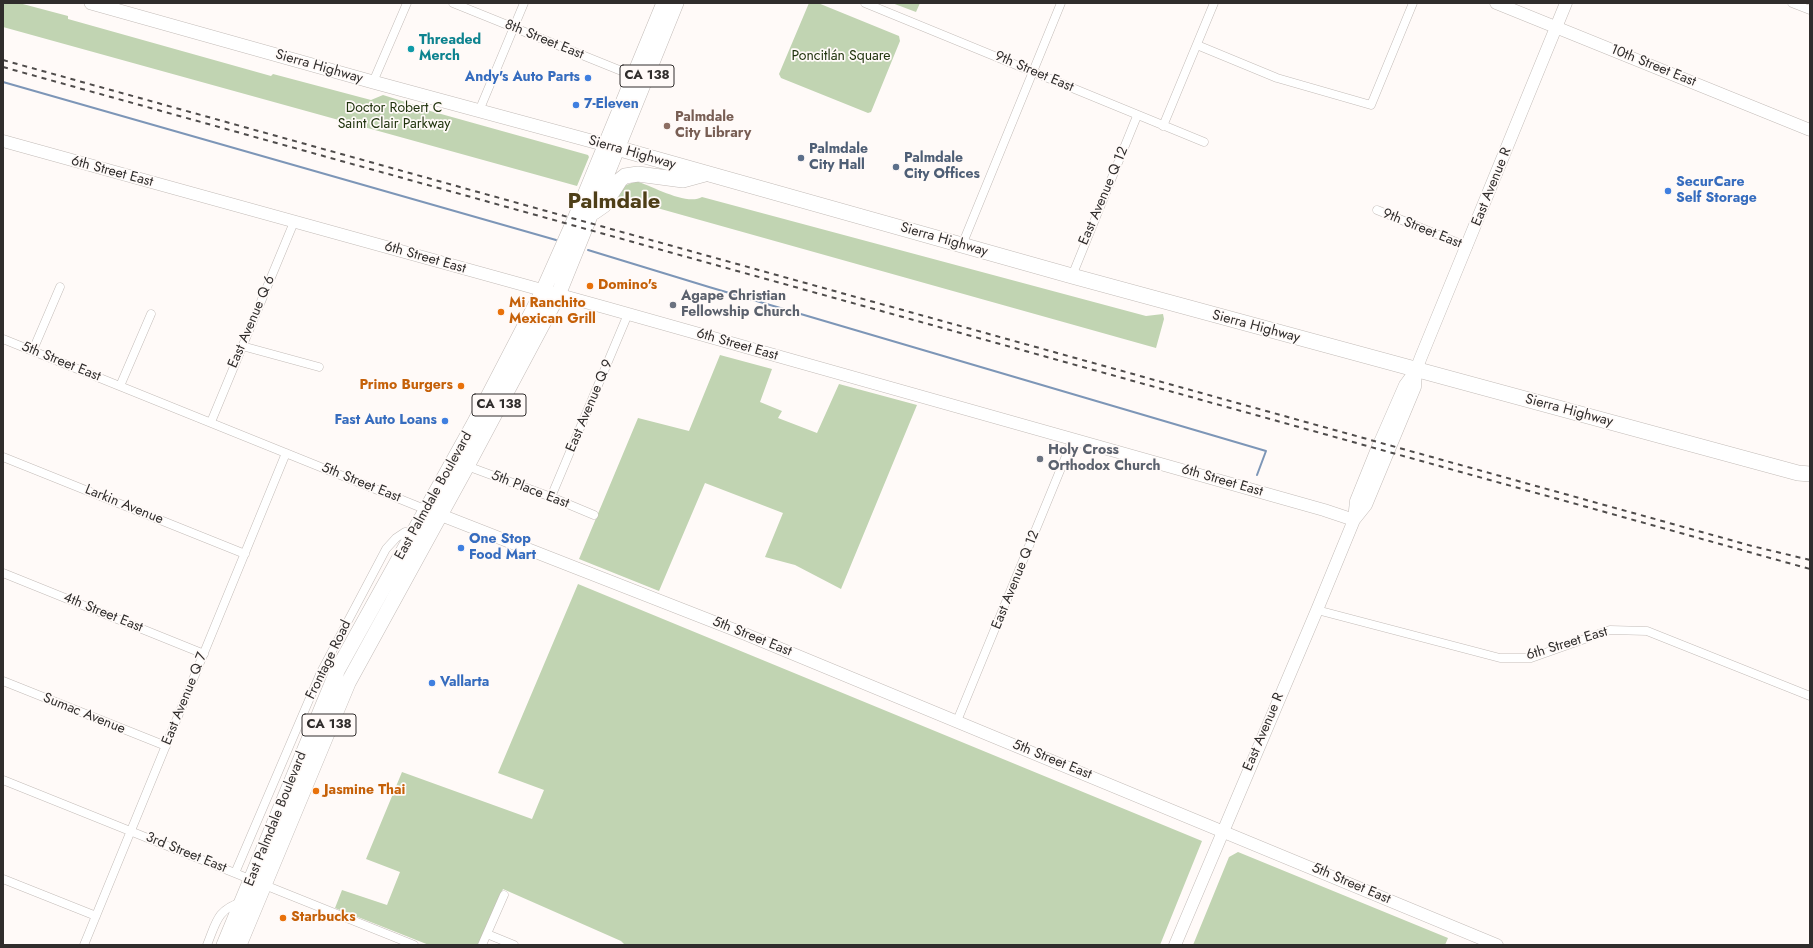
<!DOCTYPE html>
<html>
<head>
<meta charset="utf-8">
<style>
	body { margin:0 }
	#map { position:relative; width:1813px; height:948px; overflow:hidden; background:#fffaf8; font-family:Jost,sans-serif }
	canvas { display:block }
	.frame { position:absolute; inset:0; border:4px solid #302d2c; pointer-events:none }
</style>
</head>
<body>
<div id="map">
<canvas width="1813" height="948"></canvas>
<div class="frame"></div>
</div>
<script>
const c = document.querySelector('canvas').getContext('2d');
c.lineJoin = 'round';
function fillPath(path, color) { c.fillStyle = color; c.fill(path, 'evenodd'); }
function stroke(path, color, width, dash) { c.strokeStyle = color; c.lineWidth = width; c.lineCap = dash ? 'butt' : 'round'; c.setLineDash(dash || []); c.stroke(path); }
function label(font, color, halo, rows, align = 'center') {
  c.font = font + ' Jost,sans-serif'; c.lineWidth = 3.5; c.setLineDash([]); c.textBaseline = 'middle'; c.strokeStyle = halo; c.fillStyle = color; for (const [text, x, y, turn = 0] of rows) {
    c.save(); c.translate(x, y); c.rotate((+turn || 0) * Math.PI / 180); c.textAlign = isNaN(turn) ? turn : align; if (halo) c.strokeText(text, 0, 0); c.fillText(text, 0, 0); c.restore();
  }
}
const green = new Path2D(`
	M3,3H19L68,16V19L271,76L273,74L371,100L383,95L415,105L416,107L588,155L589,157L577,186L3,27Z
	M809,3H818L899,36L900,41L871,112L868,113L781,78L779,74Z
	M892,3H920L916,12Z
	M636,181C652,186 687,206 702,197L1146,316L1163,314L1164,319L1156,348L618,197L622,187Z
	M720,355L772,369L760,402L782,411L778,418L817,433L839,384L917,405L841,589L795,565L765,557L783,513L705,483L659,591L579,559L638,418L689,431Z
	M578,584L1202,841L1160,945H625L621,941L503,889L478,945H429L335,908L342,890L387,905L400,872L366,859L402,772L532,819L544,790L498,773Z
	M1238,852L1448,938L1445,945H1193L1229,857Z`);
const stream = new Path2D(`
	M3,82L556,240
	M588,250L709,287L1266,451L1257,475`);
const street = new Path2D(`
	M453,3L634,76
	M865,3L1204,142
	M1792,3L1810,10
	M1197,45L1277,78L1371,105L1413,3
	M373,82L407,3
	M479,111L524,3
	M1163,126L1214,3
	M1377,210L1468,247
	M962,245L1061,3
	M1072,276L1137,116
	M3,339L427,510
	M242,346L319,367
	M33,350L60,287
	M120,386L151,314
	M211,422L294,222
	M3,457L245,554
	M467,466L551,497L594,515
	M551,497L628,314
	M3,573L204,654
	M1317,610L1500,658H1531L1610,630L1647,631L1810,696
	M3,681L166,746
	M957,721L1073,439
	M3,780L414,945
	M235,873L321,672L386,549L396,538L405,532L414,533
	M3,879L96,916
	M487,934L514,945
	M84,945L286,453
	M207,945C216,923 217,909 242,902
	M482,945L504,895`);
const secondary = new Path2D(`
	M1496,3L1810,130
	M3,141L607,308L1324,510L1354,520
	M433,512L745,634L1497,945
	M1354,520L1366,505L1415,387L1416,370
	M1175,945L1317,610L1354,520L1356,501L1377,449L1405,385L1416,370L1421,357L1566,3`);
const primary = new Path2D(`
	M91,3L373,82L606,145`);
const highway = new Path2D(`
	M606,145L1072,276L1798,473L1810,474
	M594,212L604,205L620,180L625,176L638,174L683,180L705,174
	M224,945L338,669L474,424L543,291L575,219L664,3
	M239,945L348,683L467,466L558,295L676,3`);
const rail = new Path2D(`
	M3,60L1752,546L1810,560
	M3,67L1810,569`);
const markers = [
	[411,49,4,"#0f9aa8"],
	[588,78,4,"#3f7fe0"],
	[576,105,4,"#3f7fe0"],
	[667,126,4,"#8d6e63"],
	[801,158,4,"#5c6f8a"],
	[896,167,4,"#5c6f8a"],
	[1668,191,4,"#3f7fe0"],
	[590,286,4,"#e8710a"],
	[673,305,4,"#6b7280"],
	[501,312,4,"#e8710a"],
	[461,386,4,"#e8710a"],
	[445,421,4,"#3f7fe0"],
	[1040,459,4,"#6b7280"],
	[461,548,4,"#3f7fe0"],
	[432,683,4,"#3f7fe0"],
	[316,791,4,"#e8710a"],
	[283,918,4,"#e8710a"]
];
const shields = [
	[647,76,54],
	[499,405,54],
	[329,725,54]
];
const shieldNames = [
	["CA 138",647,76],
	["CA 138",499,405],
	["CA 138",329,725]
];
const streetNames = [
	["8th Street East",544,40,22],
	["10th Street East",1653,66,22],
	["Sierra Highway",319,67,16],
	["9th Street East",1034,72,23],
	["Sierra Highway",632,153,16],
	["6th Street East",112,172,15],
	["East Avenue R",1492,187,-68],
	["East Avenue Q 12",1104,196,-67],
	["9th Street East",1422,229,22],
	["Sierra Highway",944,240,16],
	["6th Street East",425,258,16],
	["East Avenue Q 6",252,322,-67],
	["Sierra Highway",1256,327,15],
	["6th Street East",737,345,16],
	["5th Street East",61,362,22],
	["East Avenue Q 9",590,406,-67],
	["Sierra Highway",1569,411,15],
	["6th Street East",1222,481,16],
	["5th Street East",361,483,22],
	["5th Place East",530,490,21],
	["East Palmdale Boulevard",434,496,-61],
	["Larkin Avenue",124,505,22],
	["East Avenue Q 12",1016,580,-68],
	["4th Street East",103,613,22],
	["5th Street East",752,637,22],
	["6th Street East",1567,644,-17],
	["Frontage Road",329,660,-64],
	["East Avenue Q 7",185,699,-68],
	["Sumac Avenue",84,714,22],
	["East Avenue R",1264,732,-67],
	["5th Street East",1052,760,22],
	["East Palmdale Boulevard",276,819,-68],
	["3rd Street East",186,853,22],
	["5th Street East",1351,884,23]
];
const cultureNames = [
	["Threaded",419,41],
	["Merch",419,57]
];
const parkNames = [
	["Poncitlán Square",841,57],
	["Doctor Robert C",394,109],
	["Saint Clair Parkway",394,125]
];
const shopNames = [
	["Andy's Auto Parts",580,78,"right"],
	["7-Eleven",584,105],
	["SecurCare",1676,183],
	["Self Storage",1676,199],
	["Fast Auto Loans",437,421,"right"],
	["One Stop",469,540],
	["Food Mart",469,556],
	["Vallarta",440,683]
];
const educationNames = [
	["Palmdale",675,118],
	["City Library",675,134]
];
const serviceNames = [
	["Palmdale",809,150],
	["City Hall",809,166],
	["Palmdale",904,159],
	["City Offices",904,175]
];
const foodNames = [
	["Domino's",598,286],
	["Mi Ranchito",509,304],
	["Mexican Grill",509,320],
	["Primo Burgers",453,386,"right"],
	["Jasmine Thai",324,791],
	["Starbucks",291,918]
];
const worshipNames = [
	["Agape Christian",681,297],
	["Fellowship Church",681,313],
	["Holy Cross",1048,451],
	["Orthodox Church",1048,467]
];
const townNames = [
	["Palmdale",614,203]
];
fillPath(green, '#c1d4b2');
stroke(stream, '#7d96b7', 2);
stroke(street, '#c3bcb8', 9);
stroke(secondary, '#c3bcb8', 13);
stroke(primary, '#c3bcb8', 14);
stroke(highway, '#c3bcb8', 16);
stroke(street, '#fff', 8);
stroke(secondary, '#fff', 12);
stroke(primary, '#fff', 13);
stroke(highway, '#fff', 15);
stroke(rail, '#4f4c4b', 2, [5, 5]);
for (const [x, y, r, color] of markers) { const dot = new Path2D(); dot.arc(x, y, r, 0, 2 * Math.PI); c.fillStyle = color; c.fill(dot); stroke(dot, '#fffaf8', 1.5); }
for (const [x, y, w] of shields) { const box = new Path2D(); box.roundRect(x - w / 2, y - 11, w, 22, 3); c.fillStyle = '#fffaf8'; c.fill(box); stroke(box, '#302d2c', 1); }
label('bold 13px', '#302d2c', null, shieldNames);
label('14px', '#302d2c', '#fffaf8', streetNames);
label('bold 14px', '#0d838f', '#fffaf8', cultureNames, 'left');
label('14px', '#20330d', '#fffaf8', parkNames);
label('bold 14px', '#366cbe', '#fffaf8', shopNames, 'left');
label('bold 14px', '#785e54', '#fffaf8', educationNames, 'left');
label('bold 14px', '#4e5e75', '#fffaf8', serviceNames, 'left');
label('bold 14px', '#c56008', '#fffaf8', foodNames, 'left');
label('bold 14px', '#5b616d', '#fffaf8', worshipNames, 'left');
label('bold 22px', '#4e3e17', '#fffaf8', townNames);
</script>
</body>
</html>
